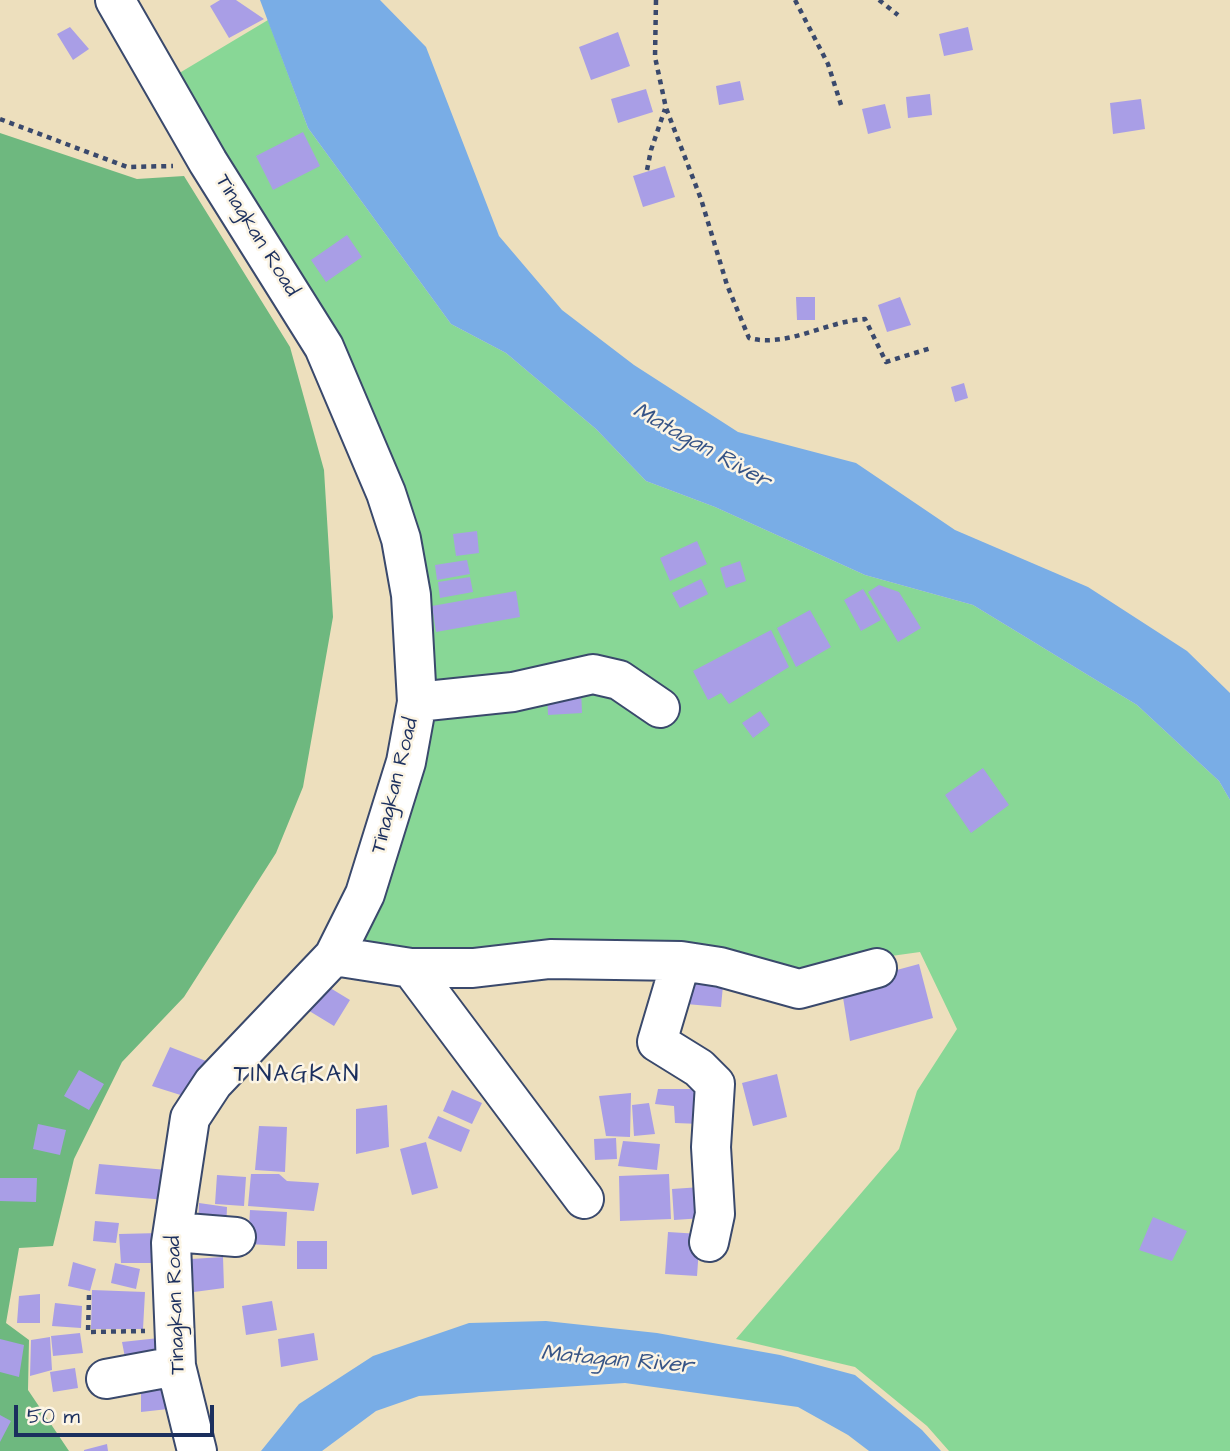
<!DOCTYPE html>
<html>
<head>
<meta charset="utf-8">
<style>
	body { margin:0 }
	#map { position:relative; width:1230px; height:1451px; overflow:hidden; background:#eddfbd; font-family:"Architects Daughter",sans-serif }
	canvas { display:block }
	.scale { position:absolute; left:14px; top:1405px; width:200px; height:32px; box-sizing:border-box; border:4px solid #1b2f5e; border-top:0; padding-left:9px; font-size:21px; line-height:24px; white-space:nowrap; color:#1b2f5e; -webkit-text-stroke:5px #fcf5e5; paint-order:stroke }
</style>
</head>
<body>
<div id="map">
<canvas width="1230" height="1451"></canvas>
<div class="scale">50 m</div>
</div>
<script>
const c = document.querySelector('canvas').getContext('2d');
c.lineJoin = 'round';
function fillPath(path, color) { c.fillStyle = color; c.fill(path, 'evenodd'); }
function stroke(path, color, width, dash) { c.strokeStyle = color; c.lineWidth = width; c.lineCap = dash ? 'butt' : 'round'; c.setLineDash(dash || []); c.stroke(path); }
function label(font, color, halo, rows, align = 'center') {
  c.font = font + ' "Architects Daughter",sans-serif'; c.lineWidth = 5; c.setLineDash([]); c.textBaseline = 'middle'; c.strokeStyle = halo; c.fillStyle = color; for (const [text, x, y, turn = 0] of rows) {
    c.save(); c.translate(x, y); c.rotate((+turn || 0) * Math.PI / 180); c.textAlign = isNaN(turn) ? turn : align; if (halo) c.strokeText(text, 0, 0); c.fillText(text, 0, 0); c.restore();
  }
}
const green = new Path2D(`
	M268,20L308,128L451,324L506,353L596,429L646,481L715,507L865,575L973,605L1137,705L1219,781L1230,800V1451H949L927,1426L855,1367L736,1339L899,1149L917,1091L957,1029L920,952L884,957L801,981L362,951L427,709L420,563L176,75Z`);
const forest = new Path2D(`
	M0,133L137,179L184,176L290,347L324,470L333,617L303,787L276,853L184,997L122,1062L74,1159L53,1246L19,1248L6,1323L29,1340L28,1390L69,1451H0Z`);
const water = new Path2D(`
	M260,0H380L426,47L499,236L562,310L634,365L738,432L856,463L955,530L1088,587L1187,651L1230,693V800L1219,781L1137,705L973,605L865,575L715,507L646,481L596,429L506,353L451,324L308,128Z
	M546,1321L657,1333L780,1355L855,1375L922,1430L941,1451H869L848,1435L798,1407L625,1383L419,1396L376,1411L322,1451H261L299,1404L373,1356L469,1323Z`);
const building = new Path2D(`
	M220,0H236L264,19L229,38L210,6Z
	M70,27L89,49L73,60L57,34Z
	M968,27L973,50L944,56L939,34Z
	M618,32L630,66L591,80L579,47Z
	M740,81L744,100L719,105L716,86Z
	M646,89L653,112L618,123L611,99Z
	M930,94L932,115L908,118L906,97Z
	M1141,99L1145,129L1113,134L1110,103Z
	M885,104L891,128L868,134L862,109Z
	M303,132L320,166L273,190L256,156Z
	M665,166L675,197L643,207L633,176Z
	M347,235L362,257L326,282L311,260Z
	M796,297H815V320H797Z
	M900,297L911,325L887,332L878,305Z
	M964,383L968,398L955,402L951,387Z
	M477,531L479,553L456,556L453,534Z
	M697,541L707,564L670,581L660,558Z
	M467,560L470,574L437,580L435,565Z
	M740,561L746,581L726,588L720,568Z
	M470,577L473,592L440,598L438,582Z
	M701,579L708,594L680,608L672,593Z
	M879,585L899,592L921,628L898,642L868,592Z
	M863,589L881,620L861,631L844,600Z
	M516,591L520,617L436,632L432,606Z
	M810,610L831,647L796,667L777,628Z
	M771,630L789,667L729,704L721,693L708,700L693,671Z
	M581,688L582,713L548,715L547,690Z
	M760,711L770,725L753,738L742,723Z
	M983,768L1009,805L971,833L945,795Z
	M919,964L933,1018L850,1041L841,985Z
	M689,972L724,974L721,1007L686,1004Z
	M322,983L350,1000L334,1026L306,1009Z
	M170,1047L206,1061L190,1098L152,1086Z
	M79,1070L104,1084L89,1110L64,1096Z
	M777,1074L787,1117L753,1126L742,1083Z
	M658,1089H700L701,1124L675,1123L674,1106L655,1104Z
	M452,1090L482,1103L472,1124L443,1111Z
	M631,1093L630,1137L606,1136L599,1096Z
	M649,1103L655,1134L634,1136L632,1105Z
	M387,1105L389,1147L356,1154V1109Z
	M438,1116L470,1130L461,1152L428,1138Z
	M38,1124L66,1130L60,1155L33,1149Z
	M259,1126L287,1127L285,1172L255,1170Z
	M616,1138L617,1159L595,1160L594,1139Z
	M623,1141L660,1144L657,1170L618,1166Z
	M426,1142L438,1188L412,1195L400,1149Z
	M99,1164L167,1170L166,1200L95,1194Z
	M251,1174H279L287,1181L319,1183L314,1211L248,1206Z
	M669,1174L671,1219L620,1221L619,1176Z
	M217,1175L246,1177L244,1206L215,1204Z
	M0,1178H37L36,1202L0,1201Z
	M701,1187L703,1218L674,1220L672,1189Z
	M199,1203L227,1207L226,1231L198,1232Z
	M250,1210L287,1212L285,1246L248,1244Z
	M1153,1217L1187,1231L1172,1261L1139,1250Z
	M95,1221L119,1223L116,1243L93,1241Z
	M668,1232L700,1234L697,1276L665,1274Z
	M160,1233L161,1263H121L119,1234Z
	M297,1241H327V1269H297Z
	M223,1257L224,1288L194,1292L191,1259Z
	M73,1262L96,1269L90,1291L68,1286Z
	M115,1263L140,1269L136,1289L111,1283Z
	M92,1290L145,1292L143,1329H91Z
	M40,1294V1323H17L19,1296Z
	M272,1301L277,1330L246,1335L242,1306Z
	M55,1303L82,1306L81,1328L52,1326Z
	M80,1333L83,1353L53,1356L51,1336Z
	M314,1333L318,1360L281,1367L278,1339Z
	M50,1337L52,1370L30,1376L31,1340Z
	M159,1338L161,1363L127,1368L122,1342Z
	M0,1339L24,1345L19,1377L0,1372Z
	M75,1368L78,1388L53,1392L50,1372Z
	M165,1374L168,1409L141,1412V1377Z
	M0,1415L11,1421L0,1442Z
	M107,1444L108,1451H84V1450Z`);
const path = new Path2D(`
	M656,0L655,57L666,108L701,199L727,285L749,338C787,348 827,321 865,319L886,362L931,348
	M795,0L828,64L842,108
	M879,0L898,15
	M0,119L127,167L173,166
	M647,170L651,150L665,109
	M89,1295L88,1332L145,1331`);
const minor = new Path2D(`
	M115,0L208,162L324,347L386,493L401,539L411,595L417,702L406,762L365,894L334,956L213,1083L190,1118L171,1243L176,1366L197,1451
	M417,702L513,692L593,674L619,680L660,708
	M334,956L411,968L584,1199
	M681,961L657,1042L699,1068L715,1084L711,1147L715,1214L709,1242
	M411,968H473L550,959L681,961L720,967L799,989L877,968
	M174,1232L236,1237
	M106,1379L176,1366`);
const streetNames = [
	["Tinagkan Road",256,236,58],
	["Tinagkan Road",396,786,-76],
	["Tinagkan Road",177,1305,-92]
];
const waterNames = [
	["Matagan River",701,447,29],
	["Matagan River",617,1361,5]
];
const quarterNames = [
	["TINAGKAN",297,1076]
];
fillPath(green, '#88d796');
fillPath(forest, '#6eb87f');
fillPath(water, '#79ade6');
fillPath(building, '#a99ee6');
stroke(minor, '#3a496c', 42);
stroke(path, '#3a496c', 4.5, [5, 5]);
stroke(minor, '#fff', 38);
label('21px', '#1b2f5e', '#fcf5e5', streetNames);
label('italic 23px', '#375587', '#fcf5e5', waterNames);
c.letterSpacing = '2px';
label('24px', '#1b2f5e', '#fcf5e5', quarterNames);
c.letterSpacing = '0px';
</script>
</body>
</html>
